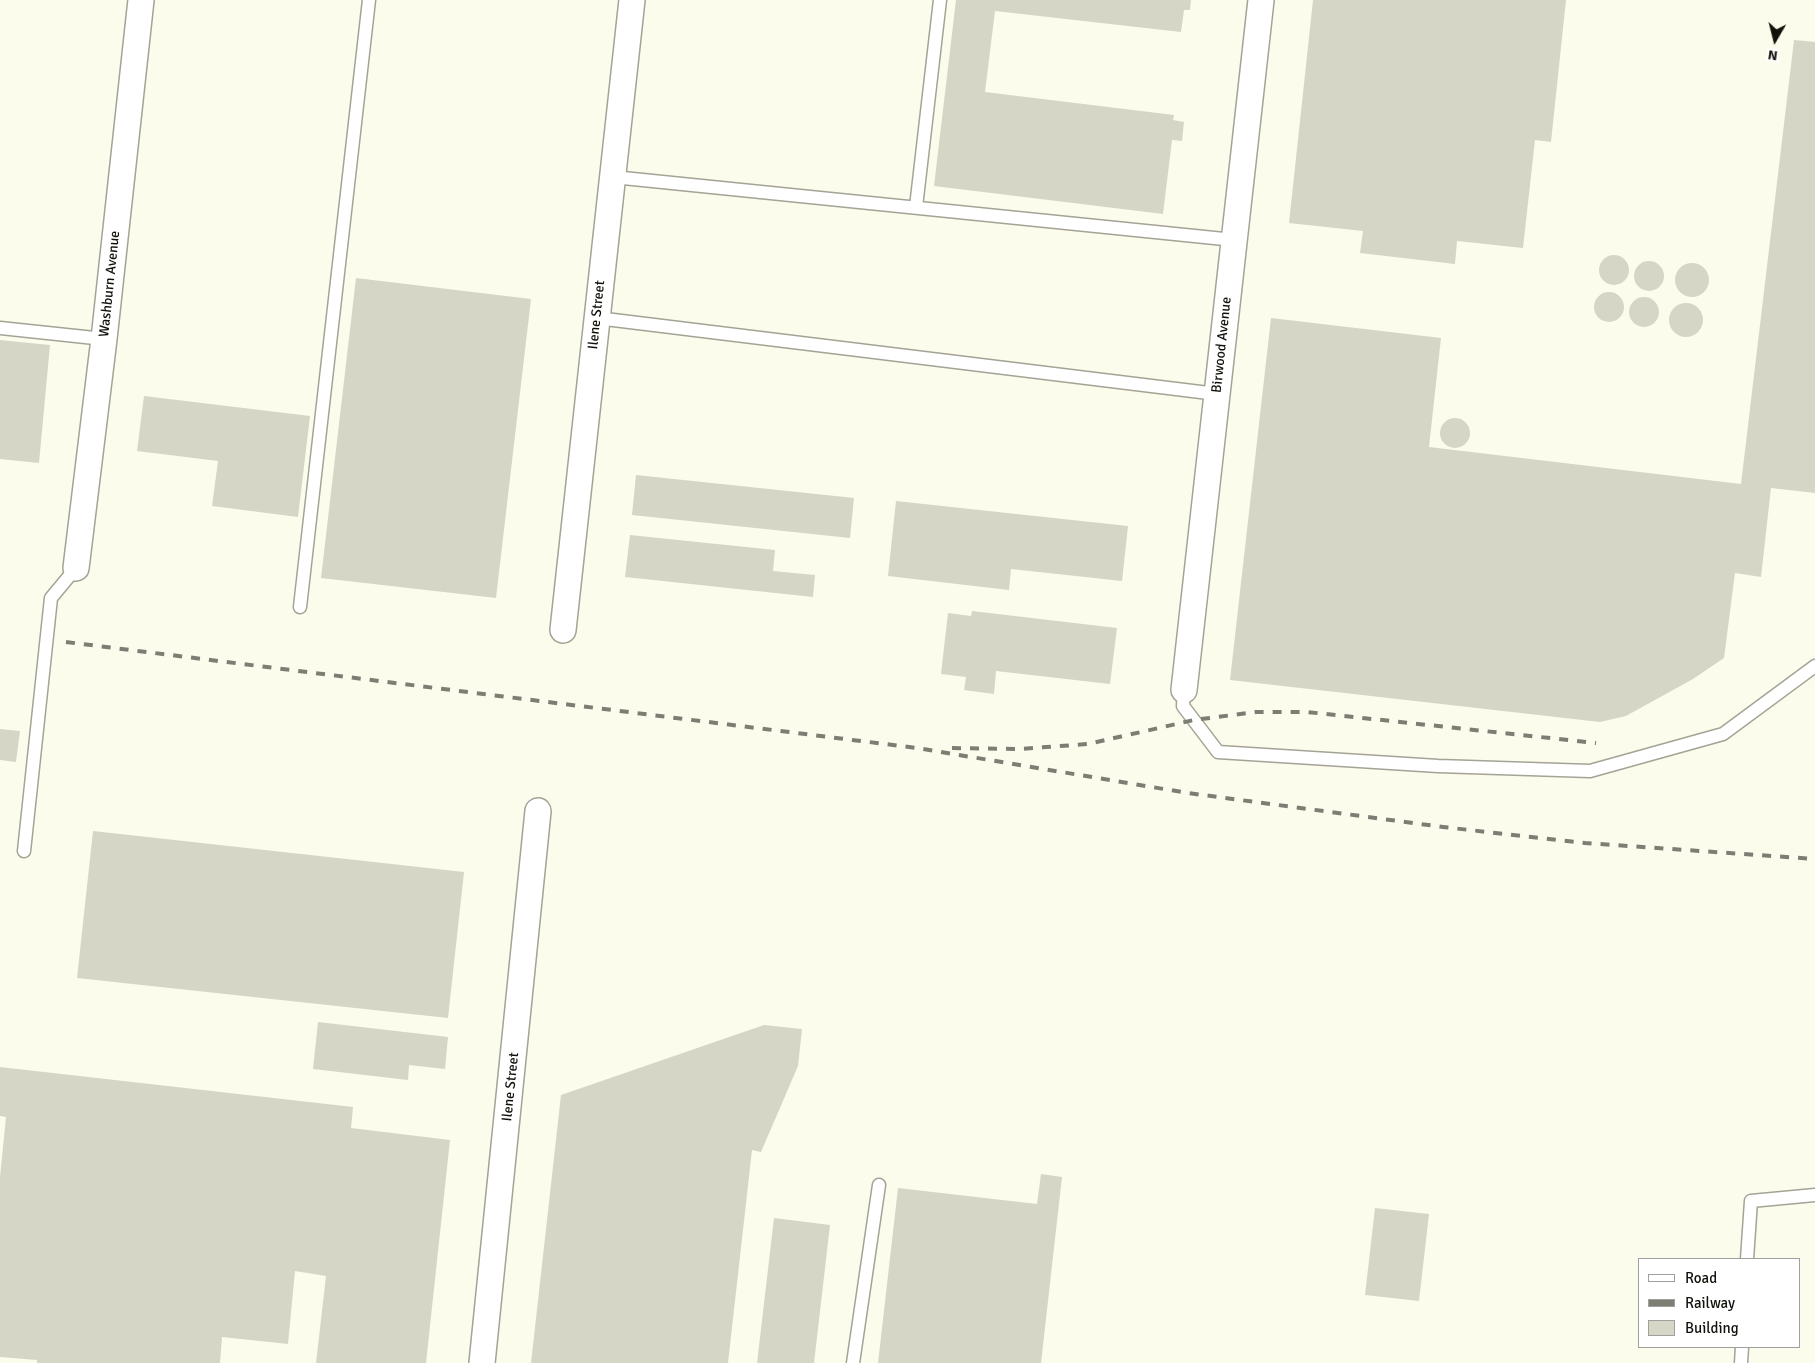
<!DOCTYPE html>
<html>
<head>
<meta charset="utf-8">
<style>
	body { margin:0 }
	#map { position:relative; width:1815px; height:1363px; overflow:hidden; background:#fcfcec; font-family:Signika,sans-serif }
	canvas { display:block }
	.legend { position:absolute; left:1638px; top:1258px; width:162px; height:90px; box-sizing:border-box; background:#fff; border:1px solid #a0a09e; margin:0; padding:6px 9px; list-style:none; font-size:15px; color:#12120d }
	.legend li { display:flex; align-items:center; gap:10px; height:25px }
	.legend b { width:25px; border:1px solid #a0a09e }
	.north { position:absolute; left:1750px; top:15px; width:50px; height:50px; -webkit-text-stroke:4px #fff; paint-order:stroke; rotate:188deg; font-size:14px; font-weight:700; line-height:20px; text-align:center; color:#12120d }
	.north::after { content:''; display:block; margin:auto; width:18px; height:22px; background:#12120d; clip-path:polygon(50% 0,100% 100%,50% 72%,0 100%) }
</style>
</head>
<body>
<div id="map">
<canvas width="1815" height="1363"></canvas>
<ul class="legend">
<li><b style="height:6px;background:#fff"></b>Road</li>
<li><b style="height:6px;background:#7d7d73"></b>Railway</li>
<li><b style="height:14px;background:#d6d6c7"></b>Building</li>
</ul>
<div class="north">N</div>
</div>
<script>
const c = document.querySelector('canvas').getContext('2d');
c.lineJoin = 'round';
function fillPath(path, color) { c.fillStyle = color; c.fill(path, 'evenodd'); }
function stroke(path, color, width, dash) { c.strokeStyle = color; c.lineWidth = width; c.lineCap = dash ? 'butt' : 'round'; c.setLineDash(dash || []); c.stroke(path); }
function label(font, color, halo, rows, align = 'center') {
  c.font = font + ' Signika,sans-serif'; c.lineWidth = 5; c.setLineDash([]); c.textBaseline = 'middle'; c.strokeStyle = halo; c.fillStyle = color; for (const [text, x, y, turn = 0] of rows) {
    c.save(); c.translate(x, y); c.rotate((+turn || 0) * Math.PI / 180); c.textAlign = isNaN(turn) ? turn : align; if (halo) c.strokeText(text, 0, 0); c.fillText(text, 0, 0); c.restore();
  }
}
const building = new Path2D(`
	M956,0H1191L1190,10H1184L1181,32L995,11L985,92L1174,115L1173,120L1184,122L1182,141L1172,140L1163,214L934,186Z
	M1313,0H1566L1551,142L1535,140L1523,248L1457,241L1455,264L1360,253L1363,231L1289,223Z
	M1794,40L1815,42V493L1771,488L1761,577L1735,573L1724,658L1693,679L1626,716L1600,722L1230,680L1271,318L1441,338L1429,447L1741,484Z
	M1599 270a15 15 0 1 1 30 0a15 15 0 1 1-30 0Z
	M1634 276a15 15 0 1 1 30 0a15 15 0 1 1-30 0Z
	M1675 280a17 17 0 1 1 34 0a17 17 0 1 1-34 0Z
	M356,278L531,299L496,598L321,578Z
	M1594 307a15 15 0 1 1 30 0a15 15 0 1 1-30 0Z
	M1629 312a15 15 0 1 1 30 0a15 15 0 1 1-30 0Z
	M1669 320a17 17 0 1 1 34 0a17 17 0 1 1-34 0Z
	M0,340L50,345L39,463L0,459Z
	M144,396L310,416L298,517L212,506L218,461L137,451Z
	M1440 433a15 15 0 1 1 30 0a15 15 0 1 1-30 0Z
	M636,475L854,498L850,538L632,515Z
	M896,501L1128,526L1122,581L1011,569L1009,590L888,576Z
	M630,535L775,550L773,571L815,575L813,597L625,577Z
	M972,611L1117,628L1110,684L996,671L994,694L964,690L966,677L941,674L948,613L971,616Z
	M0,729L20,731L16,762L0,760Z
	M93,831L464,872L448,1018L77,978Z
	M318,1022L448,1037L445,1069L409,1065L408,1080L313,1069Z
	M764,1025L802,1029L798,1066L761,1152L752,1150L728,1363H531L561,1095Z
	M0,1067L353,1107L351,1128L450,1140L426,1363H316L326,1276L295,1271L288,1344L222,1337L220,1363H37V1360L0,1357V1177L6,1117L0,1116Z
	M1041,1174L1062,1177L1041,1363H878L898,1188L1037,1204Z
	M1375,1208L1429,1214L1419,1301L1365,1295Z
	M774,1218L830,1225L814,1363H757Z`);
const service = new Path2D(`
	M613,177L1234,240
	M916,207L940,0
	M597,318L1217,394
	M0,328L104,339
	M300,607L369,0
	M1184,690L1183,706L1218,752L1438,766L1590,771L1723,734L1815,666
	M24,851L51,598L76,568
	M1747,1259L1751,1201L1815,1195
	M853,1363L879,1185
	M1741,1363L1742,1347`);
const minor = new Path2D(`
	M76,568L104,339L141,0
	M563,630L632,0
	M1184,690L1261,0
	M482,1363L538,811`);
const rail = new Path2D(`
	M66,642L917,748L1188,793L1443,827L1585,843L1815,859
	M952,748L1019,749L1088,744L1194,720L1256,712H1307L1596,743`);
const streetNames = [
	["Washburn Avenue",110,284,-84],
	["Ilene Street",597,315,-84],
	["Birwood Avenue",1222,345,-84],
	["Ilene Street",511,1087,-84]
];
fillPath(building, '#d6d6c7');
stroke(service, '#a4a395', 15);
stroke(minor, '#a4a395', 28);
stroke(service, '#fff', 12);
stroke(minor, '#fff', 25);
stroke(rail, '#7d7d73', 4, [9, 9]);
label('14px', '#12120d', '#fff', streetNames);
</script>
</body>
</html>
